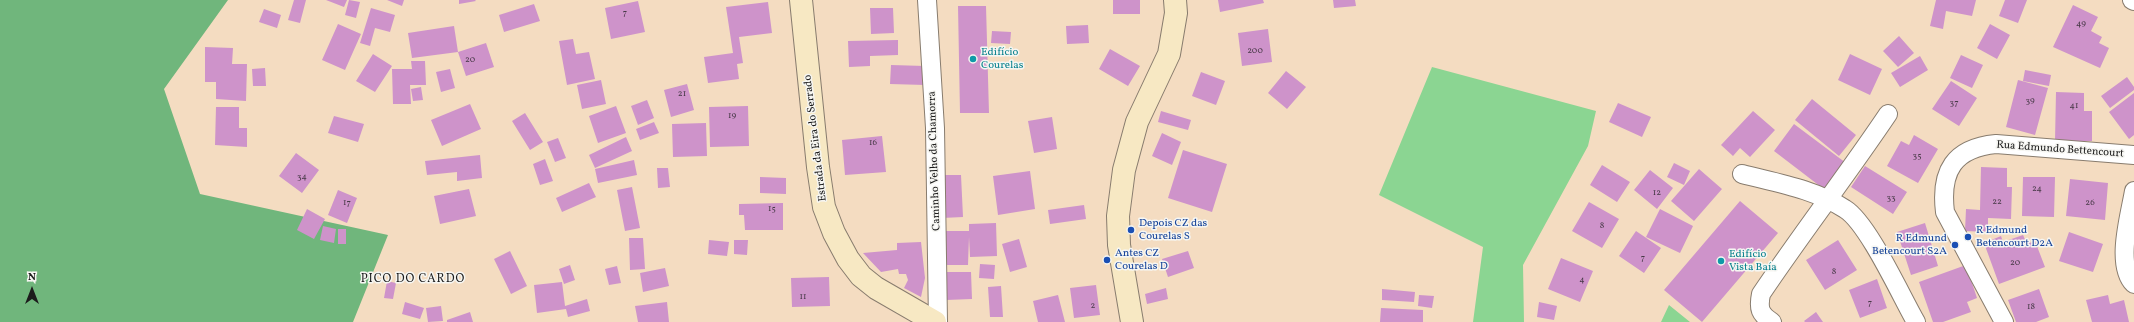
<!DOCTYPE html>
<html>
<head>
<meta charset="utf-8">
<style>
	body { margin:0 }
	#map { position:relative; width:2134px; height:322px; overflow:hidden; background:#f4dcc1; font-family:Vollkorn,serif }
	canvas { display:block }
	.north { position:absolute; left:12px; top:270px; width:40px; height:40px; -webkit-text-stroke:3px #f6f6f2; paint-order:stroke; rotate:0deg; font-size:11px; font-weight:700; line-height:16px; text-align:center; color:#1c1c1c }
	.north::after { content:''; display:block; margin:auto; width:14px; height:18px; background:#1c1c1c; clip-path:polygon(50% 0,100% 100%,50% 72%,0 100%) }
</style>
</head>
<body>
<div id="map">
<canvas width="2134" height="322"></canvas>
<div class="north">N</div>
</div>
<script>
const c = document.querySelector('canvas').getContext('2d');
c.lineJoin = 'round';
function fillPath(path, color) { c.fillStyle = color; c.fill(path, 'evenodd'); }
function stroke(path, color, width, dash) { c.strokeStyle = color; c.lineWidth = width; c.lineCap = dash ? 'butt' : 'round'; c.setLineDash(dash || []); c.stroke(path); }
function label(font, color, halo, rows, align = 'center') {
  c.font = font + ' Vollkorn,serif'; c.lineWidth = 3; c.setLineDash([]); c.textBaseline = 'middle'; c.strokeStyle = halo; c.fillStyle = color; for (const [text, x, y, turn = 0] of rows) {
    c.save(); c.translate(x, y); c.rotate((+turn || 0) * Math.PI / 180); c.textAlign = isNaN(turn) ? turn : align; if (halo) c.strokeText(text, 0, 0); c.fillText(text, 0, 0); c.restore();
  }
}
const green = new Path2D(`
	M1432,67L1596,111L1588,146L1523,265L1524,322H1473L1483,247L1379,195Z
	M1669,305L1690,322H1661Z`);
const forest = new Path2D(`
	M0,0H228L164,89L200,194L388,235L353,322H0Z`);
const building = new Path2D(`
	M294,0H306L300,23L288,20Z
	M326,0H347L344,7Z
	M349,0L360,2L356,18L345,15Z
	M387,0H404L402,6Z
	M459,0H475L476,1L459,4Z
	M1113,0H1140V14H1113Z
	M1218,0H1263L1264,3L1220,12Z
	M1333,0H1355L1356,6L1334,8Z
	M1936,0H1976L1972,16L1946,11L1943,29L1930,26Z
	M2005,0H2027L2018,23L1999,16Z
	M638,1L645,32L611,39L605,8Z
	M768,2L772,33L739,37L743,63L737,64L739,79L708,83L704,57L733,53L726,7Z
	M534,4L540,21L504,32L499,15Z
	M2073,5L2098,17L2091,31L2102,37L2099,43L2109,48L2100,68L2053,47Z
	M958,6H986L989,113H960Z
	M371,8L395,15L390,32L375,28L370,46L360,43Z
	M870,8H893L894,33L871,34Z
	M264,9L281,15L277,28L259,22Z
	M338,24L361,34L345,70L322,60Z
	M1990,24L2010,35L1997,59L1977,48Z
	M1088,25L1089,43L1067,44L1066,26Z
	M454,26L458,52L412,58L408,33Z
	M1268,29L1272,62L1242,66L1238,33Z
	M992,31L1011,32L1010,44L991,43Z
	M1899,36L1914,53L1898,67L1883,51Z
	M573,39L576,54L589,52L595,79L567,85L559,41Z
	M898,40V55L870,56V66L849,67L848,41Z
	M486,43L494,67L466,76L458,52Z
	M205,47L233,48L232,64H247L246,101L216,99V82H205Z
	M1110,49L1140,66L1128,86L1099,69Z
	M373,54L392,66L375,92L356,81Z
	M1850,54L1882,69L1870,95L1838,80Z
	M1961,55L1983,65L1972,88L1950,78Z
	M1920,56L1928,70L1900,87L1891,73Z
	M411,61H425L426,85H410L411,104H393L392,69H412Z
	M891,65L925,66V85L890,84Z
	M265,68L266,86H253L252,69Z
	M450,69L455,88L441,92L436,72Z
	M2025,70L2051,75L2049,86L2023,81Z
	M1286,71L1306,87L1287,109L1268,93Z
	M1201,72L1225,81L1216,105L1192,96Z
	M2127,77L2134,87V90L2110,108L2101,96Z
	M601,80L606,104L582,109L577,85Z
	M2018,80L2048,88L2035,135L2006,127Z
	M1951,81L1977,98L1959,126L1932,109Z
	M687,84L694,110L671,117L664,90Z
	M421,87L423,100L413,101L411,89Z
	M2056,92L2084,93V111H2092V141H2055Z
	M2134,93V135L2129,139L2109,112Z
	M1812,99L1856,135L1839,156L1795,120Z
	M647,100L654,118L638,125L631,106Z
	M1618,103L1651,117L1642,137L1609,122Z
	M470,104L481,129L442,146L431,120Z
	M616,106L626,133L598,143L589,116Z
	M748,106L749,146L710,147L709,107Z
	M216,107H239V128H247V147L215,145Z
	M1161,111L1191,120L1188,130L1158,122Z
	M1753,111L1775,130L1750,157L1740,148L1733,156L1721,145Z
	M525,113L543,142L530,150L512,121Z
	M334,116L364,124L358,142L328,133Z
	M1052,117L1057,149L1034,153L1028,121Z
	M654,122L659,133L640,140L636,129Z
	M706,123L707,156L673,157L672,124Z
	M1794,124L1846,163L1825,190L1774,151Z
	M1162,133L1181,142L1172,165L1152,156Z
	M1914,135L1938,149L1918,183L1887,166L1901,141L1909,145Z
	M882,136L886,172L845,175L842,140Z
	M626,137L632,151L595,168L589,155Z
	M558,138L566,158L555,162L547,142Z
	M1183,150L1227,164L1212,212L1168,198Z
	M296,153L319,170L302,193L279,176Z
	M480,155L482,178L457,181V172L427,175L425,161Z
	M545,159L553,181L540,185L533,164Z
	M634,160L637,175L598,183L595,169Z
	M1674,163L1690,171L1684,185L1667,177Z
	M1602,165L1630,182L1617,202L1590,185Z
	M1865,166L1907,192L1893,214L1851,187Z
	M1981,167L2007,168V187H2012L2011,219L1988,218V232L1965,231L1966,209L1980,210Z
	M657,168H668L670,187L658,188Z
	M1699,169L1722,189L1694,221L1671,201Z
	M1650,170L1673,188L1657,209L1634,190Z
	M1030,171L1035,209L998,215L993,176Z
	M940,175H961L963,217L942,218Z
	M760,177L786,178V194L760,193Z
	M2023,177H2055L2054,217L2022,216Z
	M2070,179L2108,183L2105,220L2066,216Z
	M589,183L596,197L562,212L556,198Z
	M632,187L640,228L625,231L617,190Z
	M469,189L476,216L440,224L434,196Z
	M338,190L357,198L347,223L328,215Z
	M1740,201L1778,233L1702,322L1664,290Z
	M1589,202L1619,219L1602,248L1572,231Z
	M783,203V230H745L744,215H739V204Z
	M1084,205L1086,219L1050,224L1048,210Z
	M307,209L325,219L314,239L297,230Z
	M1660,209L1693,226L1680,253L1646,237Z
	M996,223L997,256L970,257L969,237L968,265H943L944,231H969V224Z
	M1925,223L1938,266L1911,275L1897,232Z
	M323,226L336,229L334,243L320,240Z
	M338,229H346V244H338Z
	M1636,231L1661,248L1644,273L1619,256Z
	M2069,232L2103,244L2093,272L2059,261Z
	M2023,235L2027,244L2035,241L2045,267L1999,284L1984,243L2001,236L2003,242Z
	M629,238H643L645,269L630,270Z
	M1019,239L1027,267L1010,272L1002,244Z
	M709,240L729,242L727,256L708,254Z
	M734,240H748L747,255L734,254Z
	M1838,240L1857,270L1825,290L1806,260Z
	M921,242L925,278L921,297L904,288L908,280L906,274H899L898,269L881,272L863,253L897,250V243Z
	M510,251L527,286L511,294L494,259Z
	M1188,251L1194,268L1168,277L1162,259Z
	M1561,258L1593,271L1580,302L1548,289Z
	M980,264L995,265L994,279L979,278Z
	M570,265L575,280L564,284L559,269Z
	M1966,265L1977,298L1967,302L1971,312L1943,322H1933L1919,282Z
	M617,266L621,283L609,285L605,269Z
	M665,268L669,286L643,292L640,273Z
	M945,272H971L972,299L946,300Z
	M829,277L830,306L792,307L791,278Z
	M1877,279L1887,308L1860,318L1849,290Z
	M387,281L396,283L393,299L384,298Z
	M562,282L565,306L587,299L590,311L568,317L566,309L537,313L534,285Z
	M1096,285L1100,315L1074,318L1070,288Z
	M1001,286L1003,317H990L988,287Z
	M1166,288L1168,299L1147,304L1145,294Z
	M1382,289L1415,292L1414,302L1382,300Z
	M2039,289L2049,317L2036,322H2016L2008,300Z
	M1058,295L1065,322H1038L1033,301Z
	M1419,295L1434,296L1432,308L1418,306Z
	M2108,295L2110,304L2124,300L2129,322H2092L2086,300Z
	M405,302L424,308L420,319L402,314Z
	M667,302L669,322H638L635,306Z
	M1539,302L1557,306L1554,320L1537,317Z
	M441,306L443,321L428,322L426,308Z
	M1381,308L1423,310V322H1380Z
	M470,312L473,322H447V320Z
	M1816,312L1823,322H1805L1804,321Z`);
const minor = new Path2D(`
	M927,0L935,128L938,322
	M2132,0L2134,1
	M1742,174C1777,183 1814,189 1845,209C1868,223 1901,296 1916,322
	M2134,191C2130,215 2115,265 2134,284
	M1772,322C1760,314 1758,309 1761,294C1802,233 1847,175 1888,114
	M2004,322L1945,212C1940,171 1954,148 1996,144L2134,155`);
const secondary = new Path2D(`
	M801,0L818,167L824,207L834,233L848,259L861,276L876,288L935,322
	M1132,322L1119,245L1118,216L1124,170L1137,122L1169,54L1176,13L1175,0`);
const markers = [
	[973,59,4,"#0f9aa8"],
	[1131,230,4,"#1a4fb4"],
	[1968,237,4,"#1a4fb4"],
	[1955,245,4,"#1a4fb4"],
	[1107,260,4,"#1a4fb4"],
	[1721,261,4,"#0f9aa8"]
];
const numberNames = [
	["7",625,13],
	["49",2081,24],
	["200",1255,51],
	["20",470,60],
	["21",682,94],
	["39",2030,101],
	["37",1954,103],
	["41",2074,106],
	["19",732,116],
	["16",873,143],
	["35",1917,156],
	["34",302,177],
	["24",2037,189],
	["12",1657,193],
	["33",1891,198],
	["22",1997,202],
	["17",347,203],
	["26",2090,203],
	["15",772,209],
	["8",1602,226],
	["7",1643,258],
	["20",2015,263],
	["8",1834,272],
	["4",1582,280],
	["11",803,297],
	["7",1870,303],
	["2",1093,306],
	["18",2031,307]
];
const cultureNames = [
	["Edifício",981,53],
	["Courelas",981,66],
	["Edifício",1729,255],
	["Vista Baía",1729,268]
];
const streetNames = [
	["Estrada da Eira do Serrado",816,138,-97],
	["Rua Edmundo Bettencourt",2060,150,4],
	["Caminho Velho da Chamorra",935,161,-92]
];
const transitNames = [
	["Depois CZ das",1139,224],
	["Courelas S",1139,237],
	["R Edmund",1976,231],
	["Betencourt D2A",1976,244],
	["R Edmund",1947,239,"right"],
	["Betencourt S2A",1947,252,"right"],
	["Antes CZ",1115,254],
	["Courelas D",1115,267]
];
const neighbourhoodNames = [
	["PICO DO CARDO",413,280]
];
fillPath(green, '#8bd592');
fillPath(forest, '#70b67c');
fillPath(building, '#ce93ca');
stroke(minor, '#887c6e', 20);
stroke(secondary, '#887c6e', 24);
stroke(minor, '#fff', 18);
stroke(secondary, '#f7e8c3', 22);
for (const [x, y, r, color] of markers) { const dot = new Path2D(); dot.arc(x, y, r, 0, 2 * Math.PI); c.fillStyle = color; c.fill(dot); stroke(dot, '#f6f6f2', 1.5); }
label('9px', '#483a48', null, numberNames);
label('11px', '#0d838f', '#f6f6f2', cultureNames, 'left');
label('11px', '#1c1c1c', '#f6f6f2', streetNames);
label('11px', '#164399', '#f6f6f2', transitNames, 'left');
c.letterSpacing = '1px';
label('12px', '#1c1c1c', '#f6f6f2', neighbourhoodNames);
c.letterSpacing = '0px';
</script>
</body>
</html>
